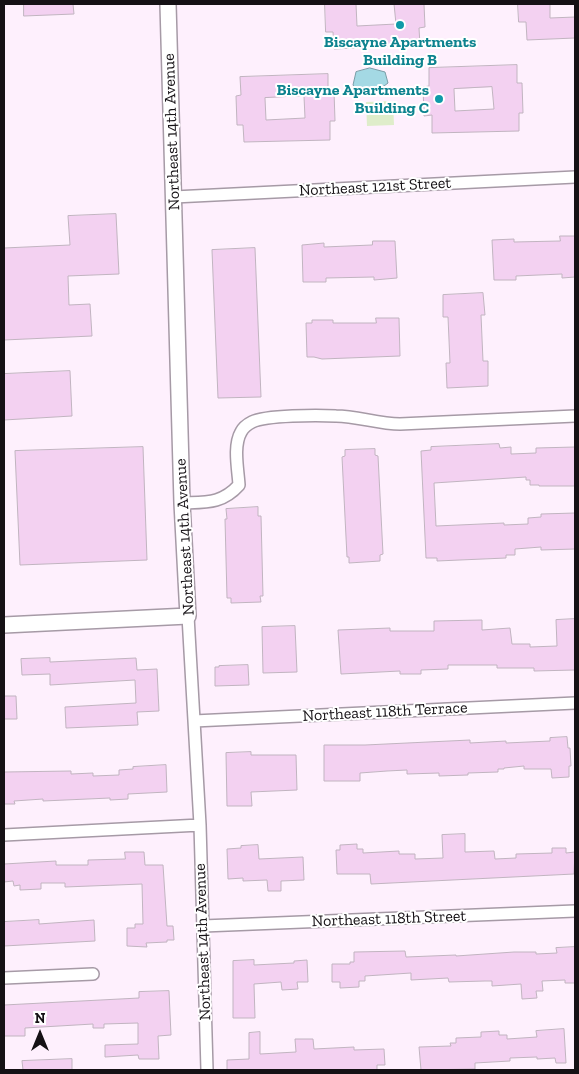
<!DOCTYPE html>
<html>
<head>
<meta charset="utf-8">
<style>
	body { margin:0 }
	#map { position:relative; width:579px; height:1074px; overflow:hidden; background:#fef0fd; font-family:"Zilla Slab",serif }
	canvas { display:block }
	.frame { position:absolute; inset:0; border:5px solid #151115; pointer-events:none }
	.north { position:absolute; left:15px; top:1009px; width:50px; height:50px; -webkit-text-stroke:4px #fff; paint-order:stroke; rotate:0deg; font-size:14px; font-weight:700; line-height:20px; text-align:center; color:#151115 }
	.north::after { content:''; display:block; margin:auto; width:18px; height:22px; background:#151115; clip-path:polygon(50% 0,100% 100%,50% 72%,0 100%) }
</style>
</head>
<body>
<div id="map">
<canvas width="579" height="1074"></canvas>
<div class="frame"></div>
<div class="north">N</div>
</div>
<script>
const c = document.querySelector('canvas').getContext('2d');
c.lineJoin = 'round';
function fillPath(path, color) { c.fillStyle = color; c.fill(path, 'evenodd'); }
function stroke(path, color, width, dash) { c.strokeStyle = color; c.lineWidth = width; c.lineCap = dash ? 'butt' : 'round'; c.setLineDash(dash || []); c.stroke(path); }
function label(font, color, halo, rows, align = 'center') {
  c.font = font + ' "Zilla Slab",serif'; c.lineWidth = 4; c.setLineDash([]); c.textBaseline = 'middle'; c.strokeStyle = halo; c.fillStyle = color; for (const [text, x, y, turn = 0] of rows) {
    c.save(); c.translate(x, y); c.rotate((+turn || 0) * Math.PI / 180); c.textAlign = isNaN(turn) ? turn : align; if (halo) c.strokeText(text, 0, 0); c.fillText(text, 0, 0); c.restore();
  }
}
const green = new Path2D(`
	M393,101L394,125L367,126L366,102Z`);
const water = new Path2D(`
	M370,68L385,72L388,83L376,92L360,94L353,85L356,72Z`);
const building = new Path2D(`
	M24,4H73L74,14L24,16Z
	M325,4H356L357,26L396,24L394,4H424L425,27L419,28L420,45L334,49L333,32H326Z
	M518,4H550V18L575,17V38L527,40L526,22H519Z
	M517,65V83H522L523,113H519V131L432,133V115L424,116L423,87L429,86V68ZM492,87L494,109L455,111L454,89Z
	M328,74V92L334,91L335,121H330V140L244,142L243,125H237L236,96L241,95L240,77ZM304,96L305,118L266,120L265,98Z
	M116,214L119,274L68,276L69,305L90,304L92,336L4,340V248L70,245L68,216Z
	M560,236H575V277L562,278V274L516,276V280H494L492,240L514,239V242L560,241Z
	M373,241H395L397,278L374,280V277L326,278V282H303L302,245L324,243V247L372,245Z
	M255,248L261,397L218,398L212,250Z
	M483,293L485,315H481L483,361H488V386L447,388L446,363H450L448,317H443V295Z
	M376,318H399L400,356L322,359L314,357H307L306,323H312V320H333V323H376Z
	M70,371L72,416L4,420V374Z
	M499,444L500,448L511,447V454L536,453V448L575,447V486H539V485H530V480H526V477L434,483L436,526L504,523V525L528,524V518L541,517V514L575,513V549L541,550V547L515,549V555H506V558L437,561V558H426L421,451L431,450V447Z
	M143,447L147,560L20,565L15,451Z
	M375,449V455L378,456L383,554L380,555V561L349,563V557H347L342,457L345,456V450Z
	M258,507V516H261L263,596H260L261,602L231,603V598H227L225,519H227L226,509Z
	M575,619V670L534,671V668H497V665H448V669L421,670V674H400V671L341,674L338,630L390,628V631H434V621L482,620V630L510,628L512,644H530V647L557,646L556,620Z
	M295,626L297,672L263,673L262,627Z
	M50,658V662L136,658L137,670L157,669L159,711L137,712L138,725L66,728L65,707L136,703L135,680L50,685V674L22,675L21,659Z
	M248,665L249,685L215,686V667H219V666Z
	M4,696H16L17,719H4Z
	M567,737L568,748H570L571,766H569V777L552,778L551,769H524V766L504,768V769H498V772L468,773V775L439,776V773L407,774V770L387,771L360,773V781H324V745H365L470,740V743L506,741V743L550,741V738Z
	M251,752V755H296L297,790L251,792L252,806H227L226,753Z
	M166,765L167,792L128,794V799L110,800V798L43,801V799L14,801L15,804H4V772L71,771V774L93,773V776L119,775V770L133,769V767Z
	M465,834V852L494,851L495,859L516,858V854L552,853V848H566V853L575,852L574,874L371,884L370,874H337L336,850H340V845L357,844V849H363V853L399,851V854H415V859L443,858L442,835Z
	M258,845L259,859L303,857L304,880L281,881V891H268L267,880L243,881V878L228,879L227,849L241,848V846Z
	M125,852H144L145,865H163L167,926H173L174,940H167V942L146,943L147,947L127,946V928H135V924H143L142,884L65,887V883H41V889L20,890V885L14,886L13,881L4,882V864L56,861V865H88V860L125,859Z
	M39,920V924L94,920L95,941L4,946V922Z
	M575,947V983H565V980L542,981L543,991H536L537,998L522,999L521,984L492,986V981H485L449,982L448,978L411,980V973L365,976V981H359V987L340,988V982H332V964H350V962H354V952L405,951L406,957L456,955V956L514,952H536V954L557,953L556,948Z
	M254,960V965L294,963V961L307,960L308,982H297L298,989L282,990L281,982L254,984L255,1018H233V961Z
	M169,991L171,1035L158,1036L159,1059H139L138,1055L105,1057V1045L138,1044V1023L104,1024V1028H93V1024L25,1028V1036H4V1005L139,998V992Z
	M564,1029L566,1063H556L555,1058L537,1059V1057L510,1058V1061L475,1063V1069L421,1070L419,1047L451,1046L450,1043H456V1038L481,1037V1032L499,1031V1035H507V1039L537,1037L536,1031Z
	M260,1032V1054L296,1052L295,1039H313L314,1049L354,1047V1050L384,1049L385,1065H377V1070H227V1060L249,1059V1033Z
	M72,1059V1070H23L22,1061Z`);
const minor = new Path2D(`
	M174,197L575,177
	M182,503C206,502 222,504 239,485C238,469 233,446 241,432C243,428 248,424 252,422C266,415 318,415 336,416C357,416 378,424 400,424L575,416
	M188,616L200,825L207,1070
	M194,721L575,703
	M4,835L200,825
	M203,926L575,911
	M4,978L93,974`);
const tertiary = new Path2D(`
	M4,625L188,616L182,503L168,4`);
const markers = [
	[400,25,5,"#0f9aa8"],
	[439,99,5,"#0f9aa8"]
];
const cultureNames = [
	["Biscayne Apartments",400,42],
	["Building B",400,60],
	["Biscayne Apartments",429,90,"right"],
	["Building C",429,108,"right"]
];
const streetNames = [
	["Northeast 14th Avenue",172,132,-92],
	["Northeast 121st Street",375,187,-3],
	["Northeast 14th Avenue",185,537,-93],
	["Northeast 118th Terrace",385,712,-3],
	["Northeast 118th Street",389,919,-2],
	["Northeast 14th Avenue",203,942,-92]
];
fillPath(green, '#dfedca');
fillPath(water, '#a4d9e4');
stroke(water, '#799da6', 1);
fillPath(building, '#f3d1f1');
stroke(building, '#c1b4c0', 1);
stroke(minor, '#a69aa6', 14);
stroke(tertiary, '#a69aa6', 18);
stroke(minor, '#fff', 11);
stroke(tertiary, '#fff', 15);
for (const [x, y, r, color] of markers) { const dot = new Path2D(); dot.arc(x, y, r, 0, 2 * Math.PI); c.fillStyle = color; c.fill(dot); stroke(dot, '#fff', 2); }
label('bold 16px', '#0d838f', '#fff', cultureNames);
label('16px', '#151115', '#fff', streetNames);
</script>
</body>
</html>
